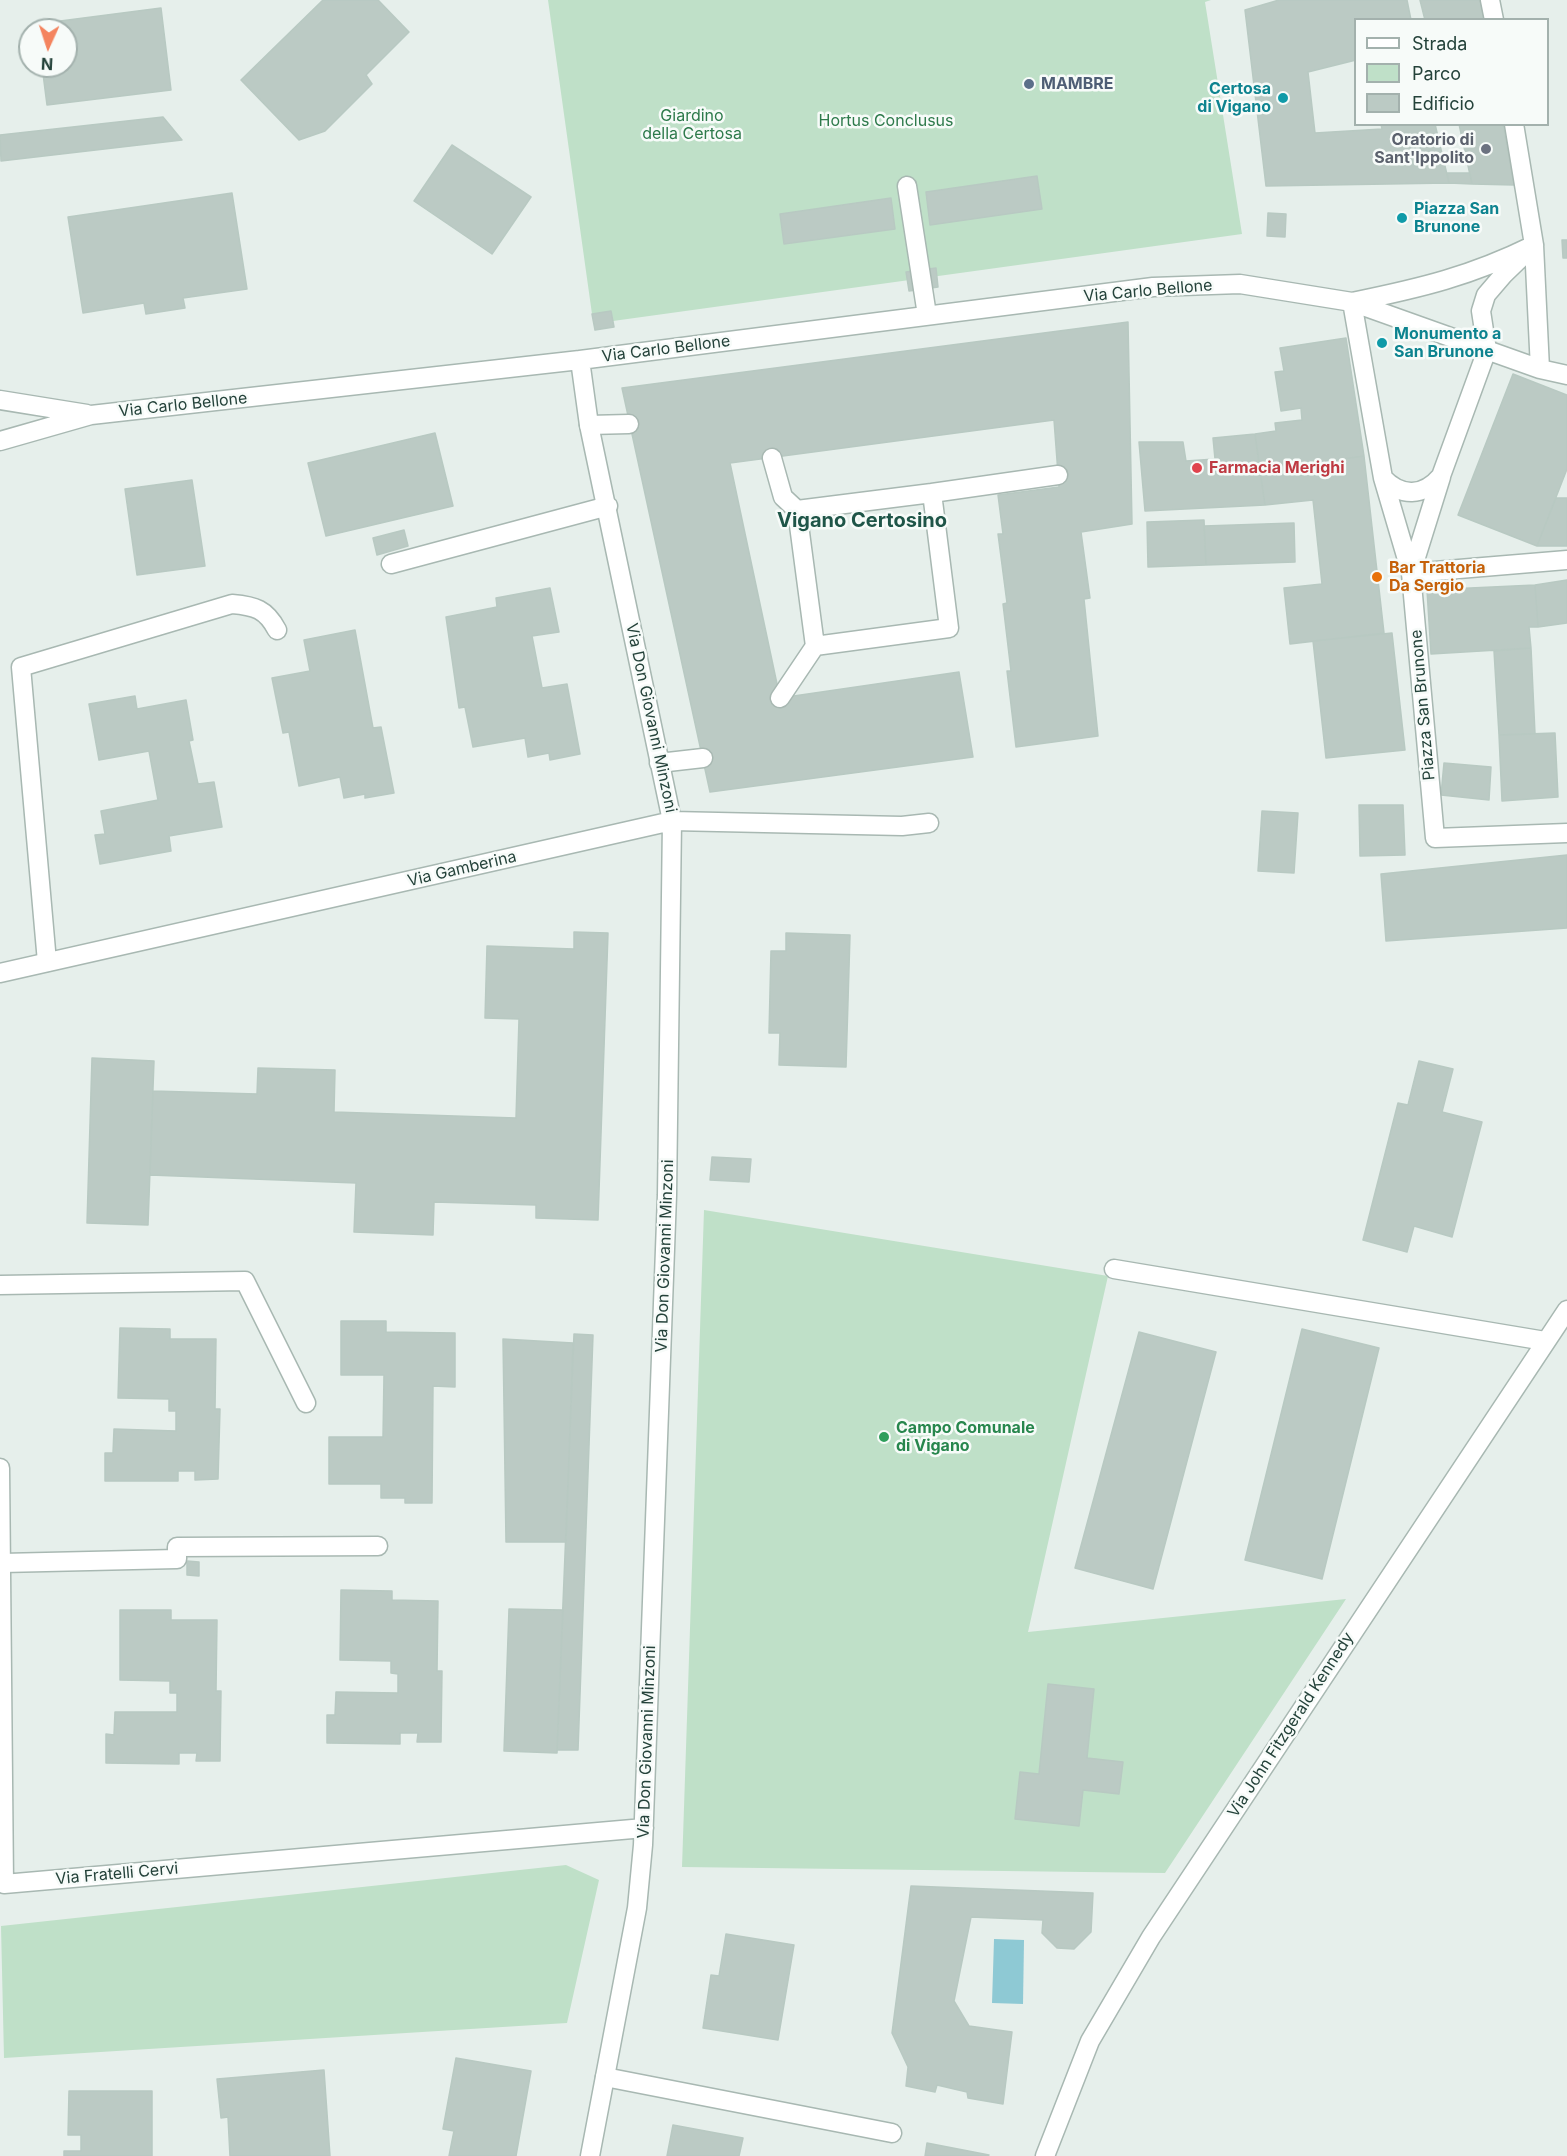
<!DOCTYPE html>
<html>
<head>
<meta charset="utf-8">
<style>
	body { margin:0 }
	#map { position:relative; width:1567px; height:2156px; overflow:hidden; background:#e6efeb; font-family:Inter,sans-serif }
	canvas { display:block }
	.legend { position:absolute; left:1354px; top:18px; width:195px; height:108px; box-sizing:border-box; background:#f7fbf9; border:2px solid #a3b1ad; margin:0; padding:8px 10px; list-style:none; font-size:18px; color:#24423a }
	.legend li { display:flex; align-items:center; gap:12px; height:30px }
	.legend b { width:30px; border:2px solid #a3b1ad }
	.north { position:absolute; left:18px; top:18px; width:60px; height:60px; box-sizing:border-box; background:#f7fbf9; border:2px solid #a3b1ad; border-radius:50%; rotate:183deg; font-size:16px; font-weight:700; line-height:24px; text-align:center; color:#24423a }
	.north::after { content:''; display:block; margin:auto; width:21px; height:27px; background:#f4845f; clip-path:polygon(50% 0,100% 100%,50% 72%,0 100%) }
</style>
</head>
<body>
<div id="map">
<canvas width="1567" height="2156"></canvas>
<ul class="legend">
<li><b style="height:8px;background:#fff"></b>Strada</li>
<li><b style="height:16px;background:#bfe0c8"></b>Parco</li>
<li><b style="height:16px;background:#bbcac4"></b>Edificio</li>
</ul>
<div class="north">N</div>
</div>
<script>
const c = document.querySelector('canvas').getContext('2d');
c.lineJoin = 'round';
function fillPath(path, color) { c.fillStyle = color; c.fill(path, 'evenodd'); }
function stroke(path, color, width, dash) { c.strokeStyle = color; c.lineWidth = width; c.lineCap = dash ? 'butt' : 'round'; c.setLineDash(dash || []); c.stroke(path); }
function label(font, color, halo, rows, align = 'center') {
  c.font = font + ' Inter,sans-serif'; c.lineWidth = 5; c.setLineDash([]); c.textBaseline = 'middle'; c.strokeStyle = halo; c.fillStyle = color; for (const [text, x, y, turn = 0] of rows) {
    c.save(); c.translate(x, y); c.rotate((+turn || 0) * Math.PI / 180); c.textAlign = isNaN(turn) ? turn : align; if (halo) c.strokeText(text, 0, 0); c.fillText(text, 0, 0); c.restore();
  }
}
const green = new Path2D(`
	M548,0H1211L1205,2L1242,234L613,321L611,311L592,314ZM1037,176L1041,209L930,224L926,192ZM891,198L895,229L784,244L780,214Z
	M704,1210L1108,1276L1028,1632L1346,1599L1165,1873L682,1867Z
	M566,1865L599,1880L567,2023L4,2058L1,1926Z`);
const water = new Path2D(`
	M994,1939L1024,1940L1023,2004L992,2003Z`);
const building = new Path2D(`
	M323,0H378L409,32L366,75L372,84L325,131L299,140L241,80Z
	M1279,0H1407L1411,20H1356V60L1308,72L1315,133L1382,129L1381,124H1435L1449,183L1266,186L1245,10Z
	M1420,0H1480L1484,20H1425Z
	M161,8L171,90L47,105L42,66H66V30H38L37,24Z
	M163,117L182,140L1,161L0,135Z
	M1459,124H1503L1514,185L1472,184Z
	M452,145L531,197L492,254L414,201Z
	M1447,173H1470L1472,184L1449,183Z
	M1037,176L1042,209L930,225L926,192Z
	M232,193L247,289L183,298L185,308L146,314L144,303L83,313L68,217Z
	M891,198L895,229L784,244L780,214Z
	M1268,213L1286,214L1285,237L1267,236Z
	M1562,240H1567V258H1563Z
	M936,268L938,287L909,291L906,272Z
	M611,311L614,327L595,330L592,314Z
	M1128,322L1132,524L1081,532L1090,598L1084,599L1098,736L1016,747L1007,671H1011L1003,604L1007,603L998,534H1003L998,495L1059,487L1054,420L730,463L780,698L959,672L973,757L710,792L622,388Z
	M1346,338L1364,456L1260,471L1255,434L1276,431L1275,423L1302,420L1301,408L1281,411L1275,372L1284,371L1280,348Z
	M1513,374L1567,395V469L1537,546L1458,515Z
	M435,433L453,506L326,536L308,463Z
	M1255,434L1265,505L1145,511L1139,442H1183L1186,461L1215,459L1213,438Z
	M1364,456L1384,633L1290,644L1284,588L1322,584L1313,500L1265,505L1260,471Z
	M192,480L205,566L137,575L125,489Z
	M1556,498H1567V546H1537Z
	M1204,520L1206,565L1148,567L1147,522Z
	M1294,523L1295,562L1206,565L1204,526Z
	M404,530L408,546L377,555L373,538Z
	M1567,580V623L1538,627L1535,585Z
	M1535,585L1538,627H1529L1531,648L1431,654L1427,590Z
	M550,588L559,632L532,636L542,688L567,684L580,754L550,760L549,753L528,757L525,738L473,747L465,707L459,708L446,617L497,607L496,598Z
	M355,630L373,728L381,727L394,793L365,798V794L344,798L340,777L299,786L289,732L283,733L272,678L310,671L304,640Z
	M1392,633L1405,750L1326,758L1313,641Z
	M1531,648L1535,734L1499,735L1494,651Z
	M135,696L137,709L186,700L193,740L189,741L198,784L214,782L222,827L169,836L171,851L100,864L95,835L105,834L101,811L158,800L149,751L99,760L89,704Z
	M1555,733L1558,797L1502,801L1499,735Z
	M1444,763L1491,767L1489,800L1441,795Z
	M1359,805H1403L1405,855L1360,856Z
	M1262,811L1298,813L1294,873L1258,871Z
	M1567,855V928L1386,941L1381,874Z
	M574,932L608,933L598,1220L536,1218V1205L434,1202L433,1235L354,1232L356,1183L150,1175L153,1091L257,1094L258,1068L335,1070L334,1112L516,1118L519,1019L485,1018L487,946L574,949Z
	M786,933L850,935L846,1067L779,1065L780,1033H769L771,951H786Z
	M92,1058L154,1061L148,1225L87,1223Z
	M1419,1061L1453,1069L1442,1112L1482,1122L1452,1237L1414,1226L1407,1252L1363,1240L1398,1103L1408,1105Z
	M712,1157L751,1159L749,1182L710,1180Z
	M341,1321H386V1332L455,1333V1387L433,1386L432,1503H405V1498H381V1484H329V1437H383L384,1375H341Z
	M120,1328L170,1329V1339H216L215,1409H220L218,1479L195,1480V1471H178V1481H105V1453H113L114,1429L176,1431V1411H169V1399L118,1398Z
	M1302,1329L1379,1348L1322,1579L1245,1560Z
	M1139,1332L1216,1352L1153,1589L1075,1568Z
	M574,1334L593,1335L578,1750H557Z
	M503,1339L573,1343L566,1542H506Z
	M187,1561L199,1562V1576L187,1575Z
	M341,1590L392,1591V1600L438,1601L437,1671H442L441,1742H417L418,1733H400V1744L327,1743V1715H335L336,1692L398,1693V1674L391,1673V1661L340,1660Z
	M509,1609L563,1610L557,1753L504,1751Z
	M120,1610H171V1620H217L216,1691H221L220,1761H196L197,1753H179V1764L106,1763V1734L114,1735L115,1712H177V1693H170V1681L120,1680Z
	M1048,1684L1094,1689L1087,1758L1123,1762L1119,1794L1083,1790L1079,1826L1015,1819L1020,1772L1039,1774Z
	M911,1886L1093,1893L1091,1932L1074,1949L1057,1948L1042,1933L1043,1920L971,1917L954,2001L969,2026L1012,2032L1003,2104L968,2098L967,2092L937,2085L935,2092L906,2086L908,2067L892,2033Z
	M726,1934L794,1945L778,2040L703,2028L711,1975L719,1976Z
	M456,2058L531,2071L516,2156H449L454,2131L443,2129Z
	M324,2070L330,2156H230L228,2117L221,2118L217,2079Z
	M69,2091H152V2156H64V2151H81V2135H68Z
	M673,2125L743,2138L739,2156H667Z
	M927,2143L989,2155L988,2156H925Z`);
const service = new Path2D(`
	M907,186L927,315
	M589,425L629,424
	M772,458L783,497L797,510
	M932,493L949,628L815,646L797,510Z
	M932,493L1058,475
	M391,564L608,506
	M1411,573L1567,560
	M780,698L815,646
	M659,763L703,758
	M47,962L21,667L232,604C255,606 266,609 277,630
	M1114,1269L1545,1341
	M0,1285L245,1281L306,1403
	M2,1563L177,1559V1547L378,1546
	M605,2077L892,2133`);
const minor = new Path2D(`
	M1490,0L1494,20
	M1514,124L1534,245L1540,369
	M1534,245L1504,274L1486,295L1481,311L1487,350L1441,476C1423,497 1401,497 1383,478L1352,302C1421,288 1471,276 1534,245Z
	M580,360L589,425L672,821L667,1195L643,1845L637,1908L590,2156
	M0,400L87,414
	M0,441L91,415L580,360L1153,287L1240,284L1352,302L1540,369L1567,375
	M1383,478L1411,573L1435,838L1567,833
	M1411,573L1441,477
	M0,973L672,821L902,826L929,823
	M0,1468L4,1884L644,1828
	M1045,2156L1090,2041L1151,1937L1567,1310`);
const markers = [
	[1029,84,6,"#5c6f8a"],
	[1283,98,6,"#0f9aa8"],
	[1486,149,6,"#6b7280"],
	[1402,218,6,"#0f9aa8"],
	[1382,343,6,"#0f9aa8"],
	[1197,468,6,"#e0444e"],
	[1377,577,6,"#e8710a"],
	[884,1437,6,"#2e9e5b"]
];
const serviceNames = [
	["MAMBRE",1041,84]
];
const cultureNames = [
	["Certosa",1271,89,"right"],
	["di Vigano",1271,107,"right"],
	["Piazza San",1414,209],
	["Brunone",1414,227],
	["Monumento a",1394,334],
	["San Brunone",1394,352]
];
const parkNames = [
	["Giardino",692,116],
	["della Certosa",692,134],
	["Hortus Conclusus",886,121]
];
const worshipNames = [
	["Oratorio di",1474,140],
	["Sant'Ippolito",1474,158]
];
const streetNames = [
	["Via Carlo Bellone",1148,291,-5],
	["Via Carlo Bellone",666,349,-7],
	["Via Carlo Bellone",183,405,-6],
	["Piazza San Brunone",1423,705,-95],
	["Via Don Giovanni Minzoni",651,718,78],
	["Via Gamberina",462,869,-13],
	["Via Don Giovanni Minzoni",665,1256,-88],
	["Via John Fitzgerald Kennedy",1291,1725,-57],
	["Via Don Giovanni Minzoni",647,1742,-88],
	["Via Fratelli Cervi",117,1874,-5]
];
const healthNames = [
	["Farmacia Merighi",1209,468]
];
const foodNames = [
	["Bar Trattoria",1389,568],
	["Da Sergio",1389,586]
];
const leisureNames = [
	["Campo Comunale",896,1428],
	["di Vigano",896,1446]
];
const quarterNames = [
	["Vigano Certosino",862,521]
];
fillPath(green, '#bfe0c8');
fillPath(water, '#8ec9d4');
fillPath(building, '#bbcac4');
stroke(building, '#b8c9c2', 1.5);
stroke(service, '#a8b8b2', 21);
stroke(minor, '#a8b8b2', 21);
stroke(service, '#fff', 18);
stroke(minor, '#fff', 18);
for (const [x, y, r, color] of markers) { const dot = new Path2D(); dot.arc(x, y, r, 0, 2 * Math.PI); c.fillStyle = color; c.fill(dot); stroke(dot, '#f7fbf9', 2); }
label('bold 16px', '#4e5e75', '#f7fbf9', serviceNames, 'left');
label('bold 16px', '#0d838f', '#f7fbf9', cultureNames, 'left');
label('16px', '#2d7a4b', '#f7fbf9', parkNames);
label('bold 16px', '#5b616d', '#f7fbf9', worshipNames, 'right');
label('16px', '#24423a', '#f7fbf9', streetNames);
label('bold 16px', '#be3a42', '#f7fbf9', healthNames, 'left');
label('bold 16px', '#c56008', '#f7fbf9', foodNames, 'left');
label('bold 16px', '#27864d', '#f7fbf9', leisureNames, 'left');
label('bold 20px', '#1f5548', '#f7fbf9', quarterNames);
</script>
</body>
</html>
